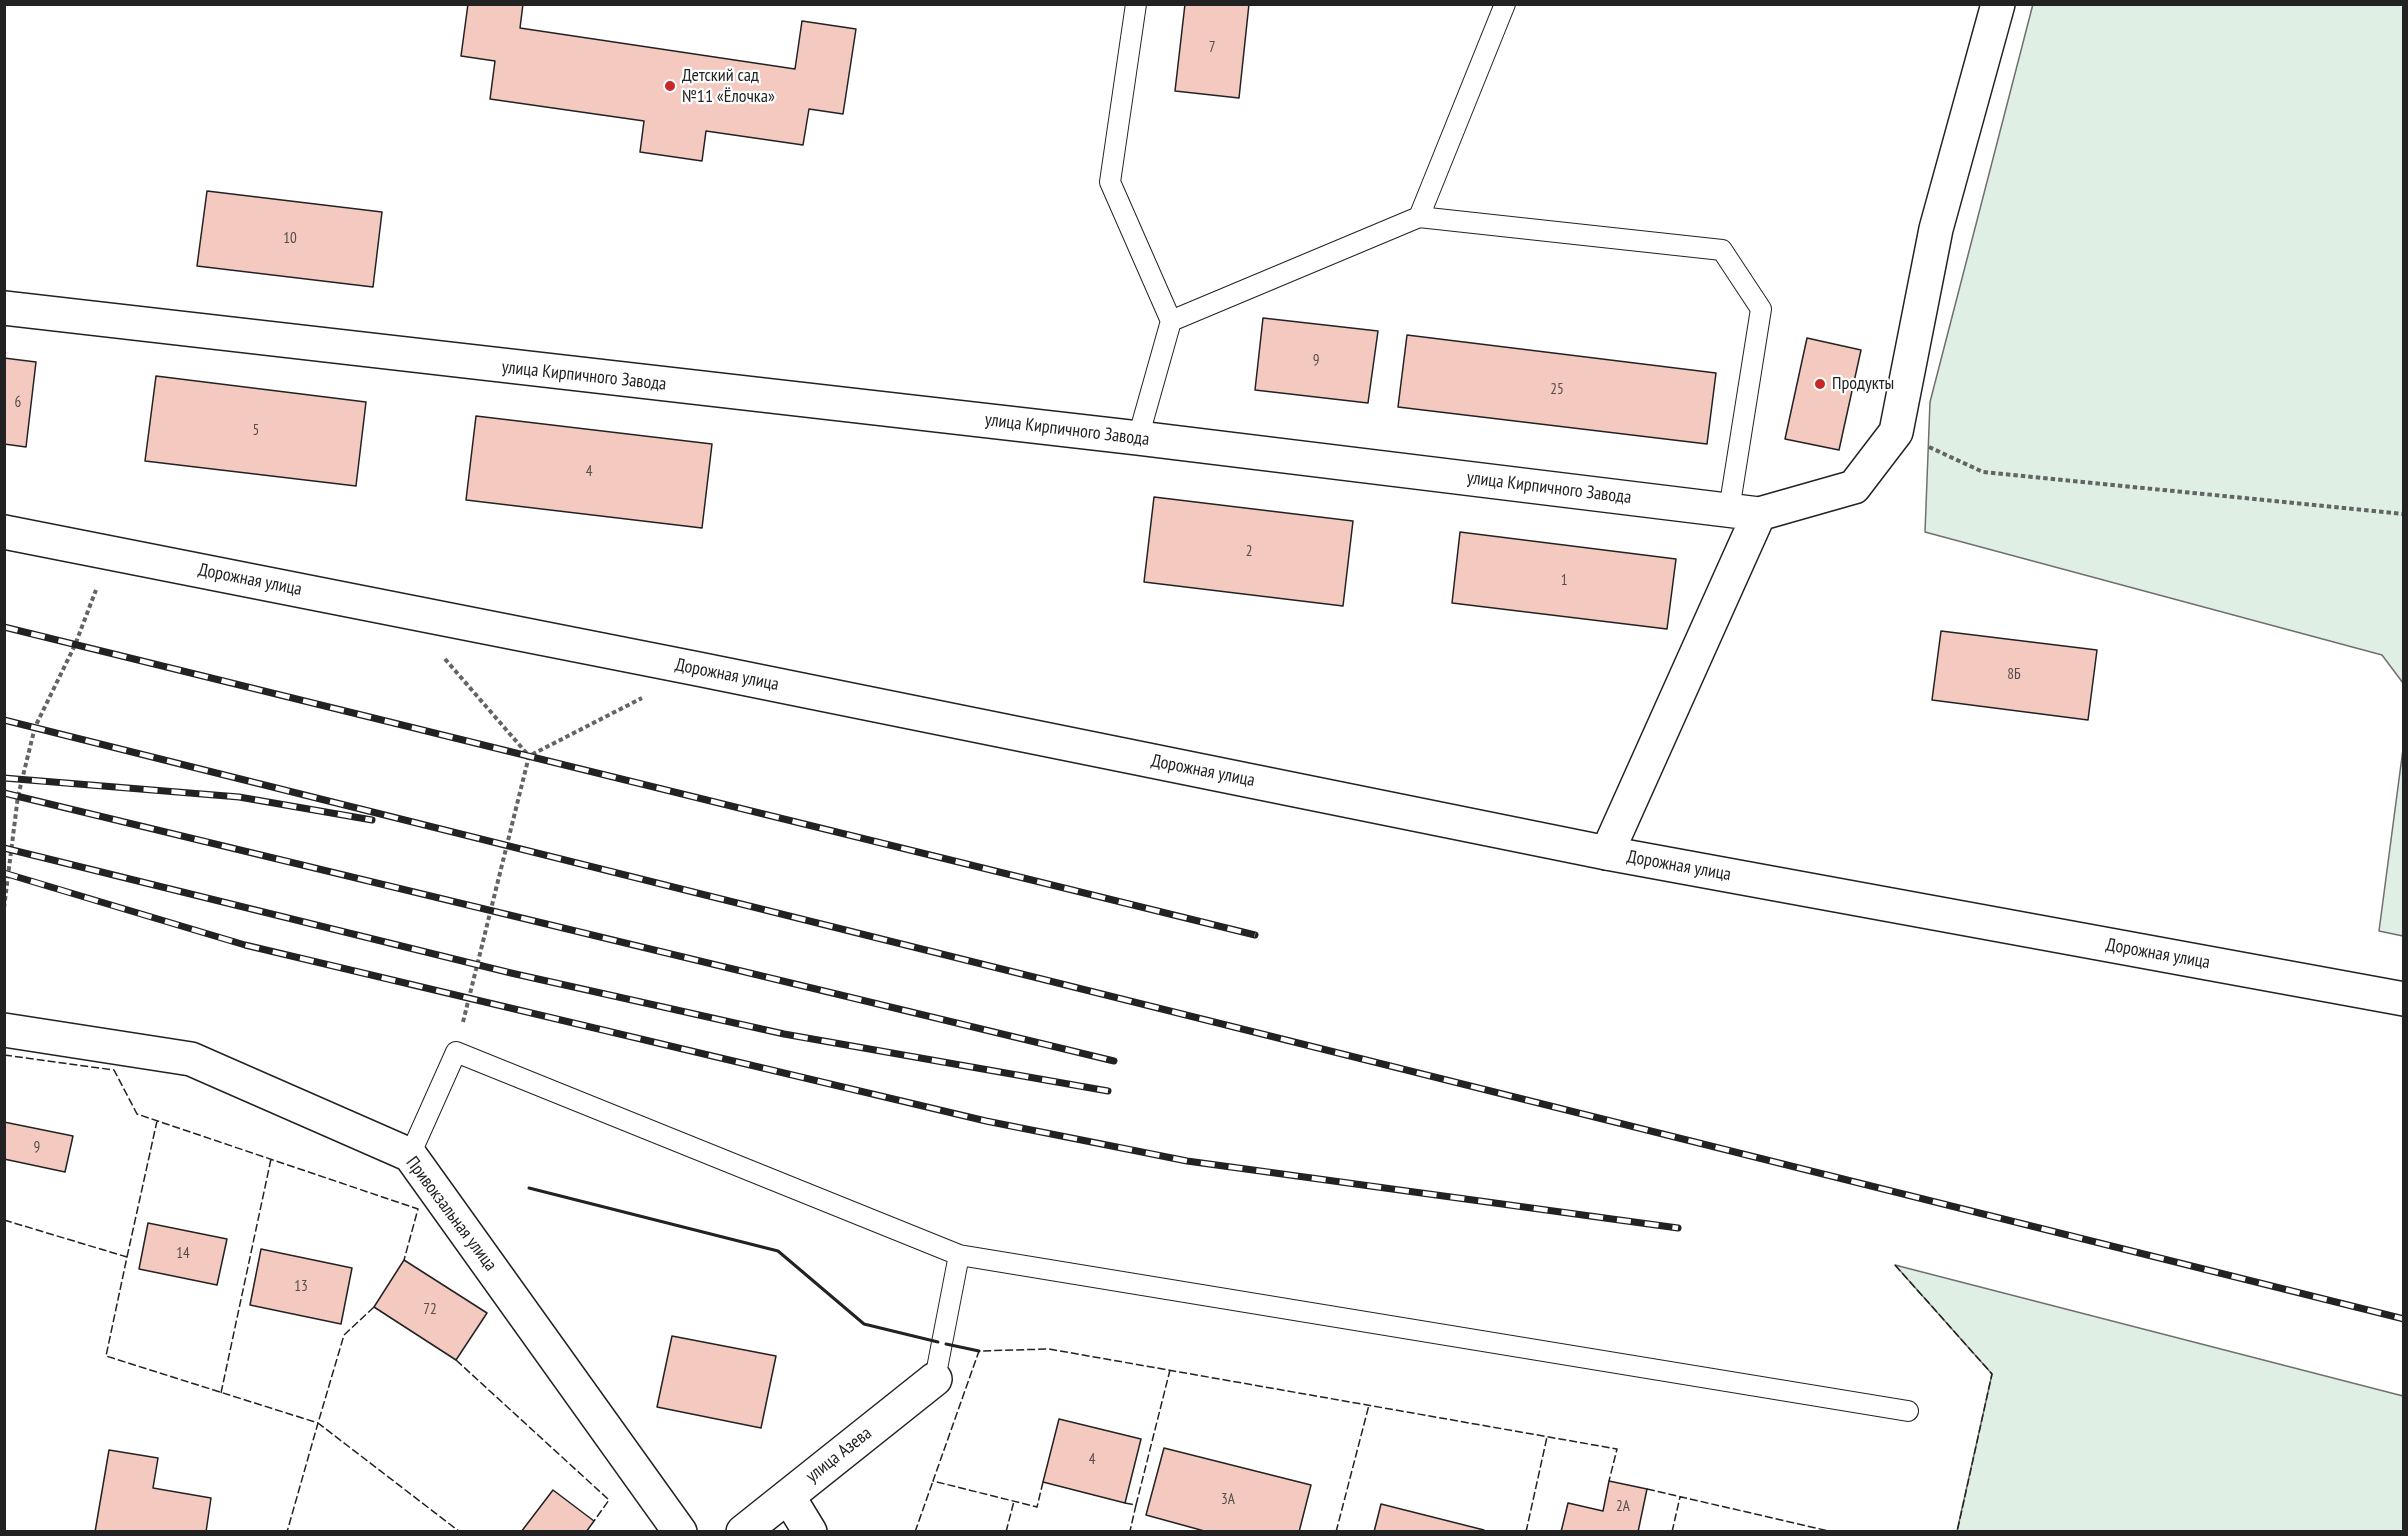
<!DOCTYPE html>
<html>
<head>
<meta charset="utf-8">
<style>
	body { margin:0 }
	#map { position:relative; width:2408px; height:1536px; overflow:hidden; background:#fff; font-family:"PT Sans Narrow",sans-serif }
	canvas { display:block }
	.frame { position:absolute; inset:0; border:6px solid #222; pointer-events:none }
</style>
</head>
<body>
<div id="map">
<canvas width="2408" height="1536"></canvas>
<div class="frame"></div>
</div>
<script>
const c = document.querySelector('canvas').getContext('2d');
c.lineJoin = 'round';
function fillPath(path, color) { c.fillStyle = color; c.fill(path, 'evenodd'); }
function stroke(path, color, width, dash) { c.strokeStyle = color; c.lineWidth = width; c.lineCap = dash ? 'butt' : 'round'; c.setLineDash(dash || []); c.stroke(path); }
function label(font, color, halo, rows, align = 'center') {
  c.font = font + ' "PT Sans Narrow",sans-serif'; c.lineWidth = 4.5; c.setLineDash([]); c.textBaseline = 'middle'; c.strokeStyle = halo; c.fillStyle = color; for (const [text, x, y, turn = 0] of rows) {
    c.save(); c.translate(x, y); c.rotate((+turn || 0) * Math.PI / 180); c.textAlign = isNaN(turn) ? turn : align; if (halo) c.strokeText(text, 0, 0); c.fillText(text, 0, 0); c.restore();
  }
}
const green = new Path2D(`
	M2033,4L2403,5V683L2382,655L1925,532L1930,402Z
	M2403,749V936L2379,931Z
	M1895,1265L2403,1396V1531H1957L1992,1374Z`);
const building = new Path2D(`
	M468,4H523L520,28L795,69L802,21L856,29L843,114L809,109L803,145L706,131L702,161L640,152L644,121L490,99L495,61L461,56Z
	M1185,4H1249L1239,98L1175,91Z
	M207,191L382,212L373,287L197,266Z
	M1263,318L1378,331L1368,403L1255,390Z
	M1407,335L1716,373L1707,444L1398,407Z
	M1807,338L1861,350L1839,450L1785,439Z
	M4,358L36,362L26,447L4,444Z
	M156,376L366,402L356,486L145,461Z
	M476,416L712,444L702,528L466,500Z
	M1154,497L1353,521L1343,606L1144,582Z
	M1460,532L1676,559L1667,629L1452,603Z
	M1941,631L2097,650L2088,720L1932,700Z
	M4,1122L73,1136L65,1172L4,1159Z
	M148,1223L227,1239L217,1285L139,1269Z
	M261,1249L352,1268L341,1324L250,1305Z
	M404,1260L487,1313L456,1360L374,1307Z
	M672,1336L776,1356L761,1428L657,1407Z
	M1059,1419L1141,1439L1125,1503L1043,1482Z
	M1164,1448L1311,1485L1299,1532H1208L1146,1515Z
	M109,1450L158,1458L153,1488L211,1498L206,1532H95Z
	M1609,1481L1647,1489L1638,1532H1561L1568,1503L1603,1511Z
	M553,1490L594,1521L586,1532H521Z
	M1381,1504L1484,1530V1532H1374Z`);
const path = new Path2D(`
	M1929,447L1983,472L2404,514
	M445,659L529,756
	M4,908L18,796L35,727L75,645L96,590
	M463,1022L529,756L642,698`);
const lane = new Path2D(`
	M1136,4L1110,182L1171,321
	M1419,217L1722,250L1761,309L1729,510
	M1138,438L1171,321L1419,217L1505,4
	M410,1155L456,1052L959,1255
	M935,1379L959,1255L1908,1411`);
const street = new Path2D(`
	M4,308L1138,438L1759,514L1607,853
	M1759,514L1854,487L1896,432L1936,229L1998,4
	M4,1030L191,1059L410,1155L680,1532
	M788,1496L810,1532
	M743,1532L935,1379`);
const secondary = new Path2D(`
	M4,532L698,669L1607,853L2404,999`);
const rail = new Path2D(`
	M4,627L1255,935
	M4,720L2404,1319
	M4,778L239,797L372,820
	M4,793L1114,1061
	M4,848L511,973L784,1034L1108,1091
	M4,873L245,945L986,1121L1187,1161L1678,1228`);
const fence = new Path2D(`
	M4,1055L114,1070L137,1114L418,1209L404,1260
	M4,1220L127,1257L106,1356L318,1423L287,1532
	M127,1257L157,1121
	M1895,1265L1992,1374L1957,1532
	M374,1307L344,1335L318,1423L460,1532
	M456,1360L609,1500L594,1521
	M221,1393L271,1159
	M1043,1482L1037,1507L933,1481L979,1351L1049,1349L1617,1449L1609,1481
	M1647,1489L1833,1532
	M1125,1503L1136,1505L1130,1531L1132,1532
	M1136,1505L1170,1370
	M915,1532L933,1481
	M1006,1532L1014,1501
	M1336,1532L1369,1405
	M1526,1532L1547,1437
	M1672,1532L1680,1497`);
const wall = new Path2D(`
	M529,1188L778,1251L864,1324L938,1342
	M946,1344L979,1351`);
const markers = [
	[670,86,6,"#c62828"],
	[1820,384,6,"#c62828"]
];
const numberNames = [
	["7",1212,48],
	["10",290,239],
	["9",1316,361],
	["25",1557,390],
	["6",18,403],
	["5",256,431],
	["4",589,472],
	["2",1249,552],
	["1",1564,581],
	["8Б",2014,675],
	["9",37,1148],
	["14",183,1254],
	["13",301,1287],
	["72",430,1310],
	["4",1092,1460],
	["3А",1228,1500],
	["2А",1623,1507]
];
const poiNames = [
	["Детский сад",682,76],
	["№11 «Ёлочка»",682,97],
	["Продукты",1832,384]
];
const streetNames = [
	["улица Кирпичного Завода",584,376,6],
	["улица Кирпичного Завода",1067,430,7],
	["улица Кирпичного Завода",1549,488,7],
	["Дорожная улица",250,580,11],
	["Дорожная улица",727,675,11],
	["Дорожная улица",1203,771,11],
	["Дорожная улица",1679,866,10],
	["Дорожная улица",2158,954,10],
	["Привокзальная улица",451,1214,53],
	["улица Азева",839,1455,-38]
];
fillPath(green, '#e0efe3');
stroke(green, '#6f6f6f', 1.5);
fillPath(building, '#f3c9c0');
stroke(building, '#222', 1.5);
stroke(lane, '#222', 22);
stroke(street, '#222', 36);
stroke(secondary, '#222', 36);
stroke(path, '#646464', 4, [4.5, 3]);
stroke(lane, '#fff', 20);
stroke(street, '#fff', 33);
stroke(secondary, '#fff', 33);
stroke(rail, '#222', 7);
stroke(rail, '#fff', 4.5, [14]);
stroke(fence, '#222', 1.5, [8, 3]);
stroke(wall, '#222', 3);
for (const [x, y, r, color] of markers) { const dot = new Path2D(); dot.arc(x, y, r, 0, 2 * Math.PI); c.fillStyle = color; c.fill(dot); stroke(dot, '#fff', 2); }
label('15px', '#564c4a', null, numberNames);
label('18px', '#222', '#fff', poiNames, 'left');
label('18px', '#222', '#fff', streetNames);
</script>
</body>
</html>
